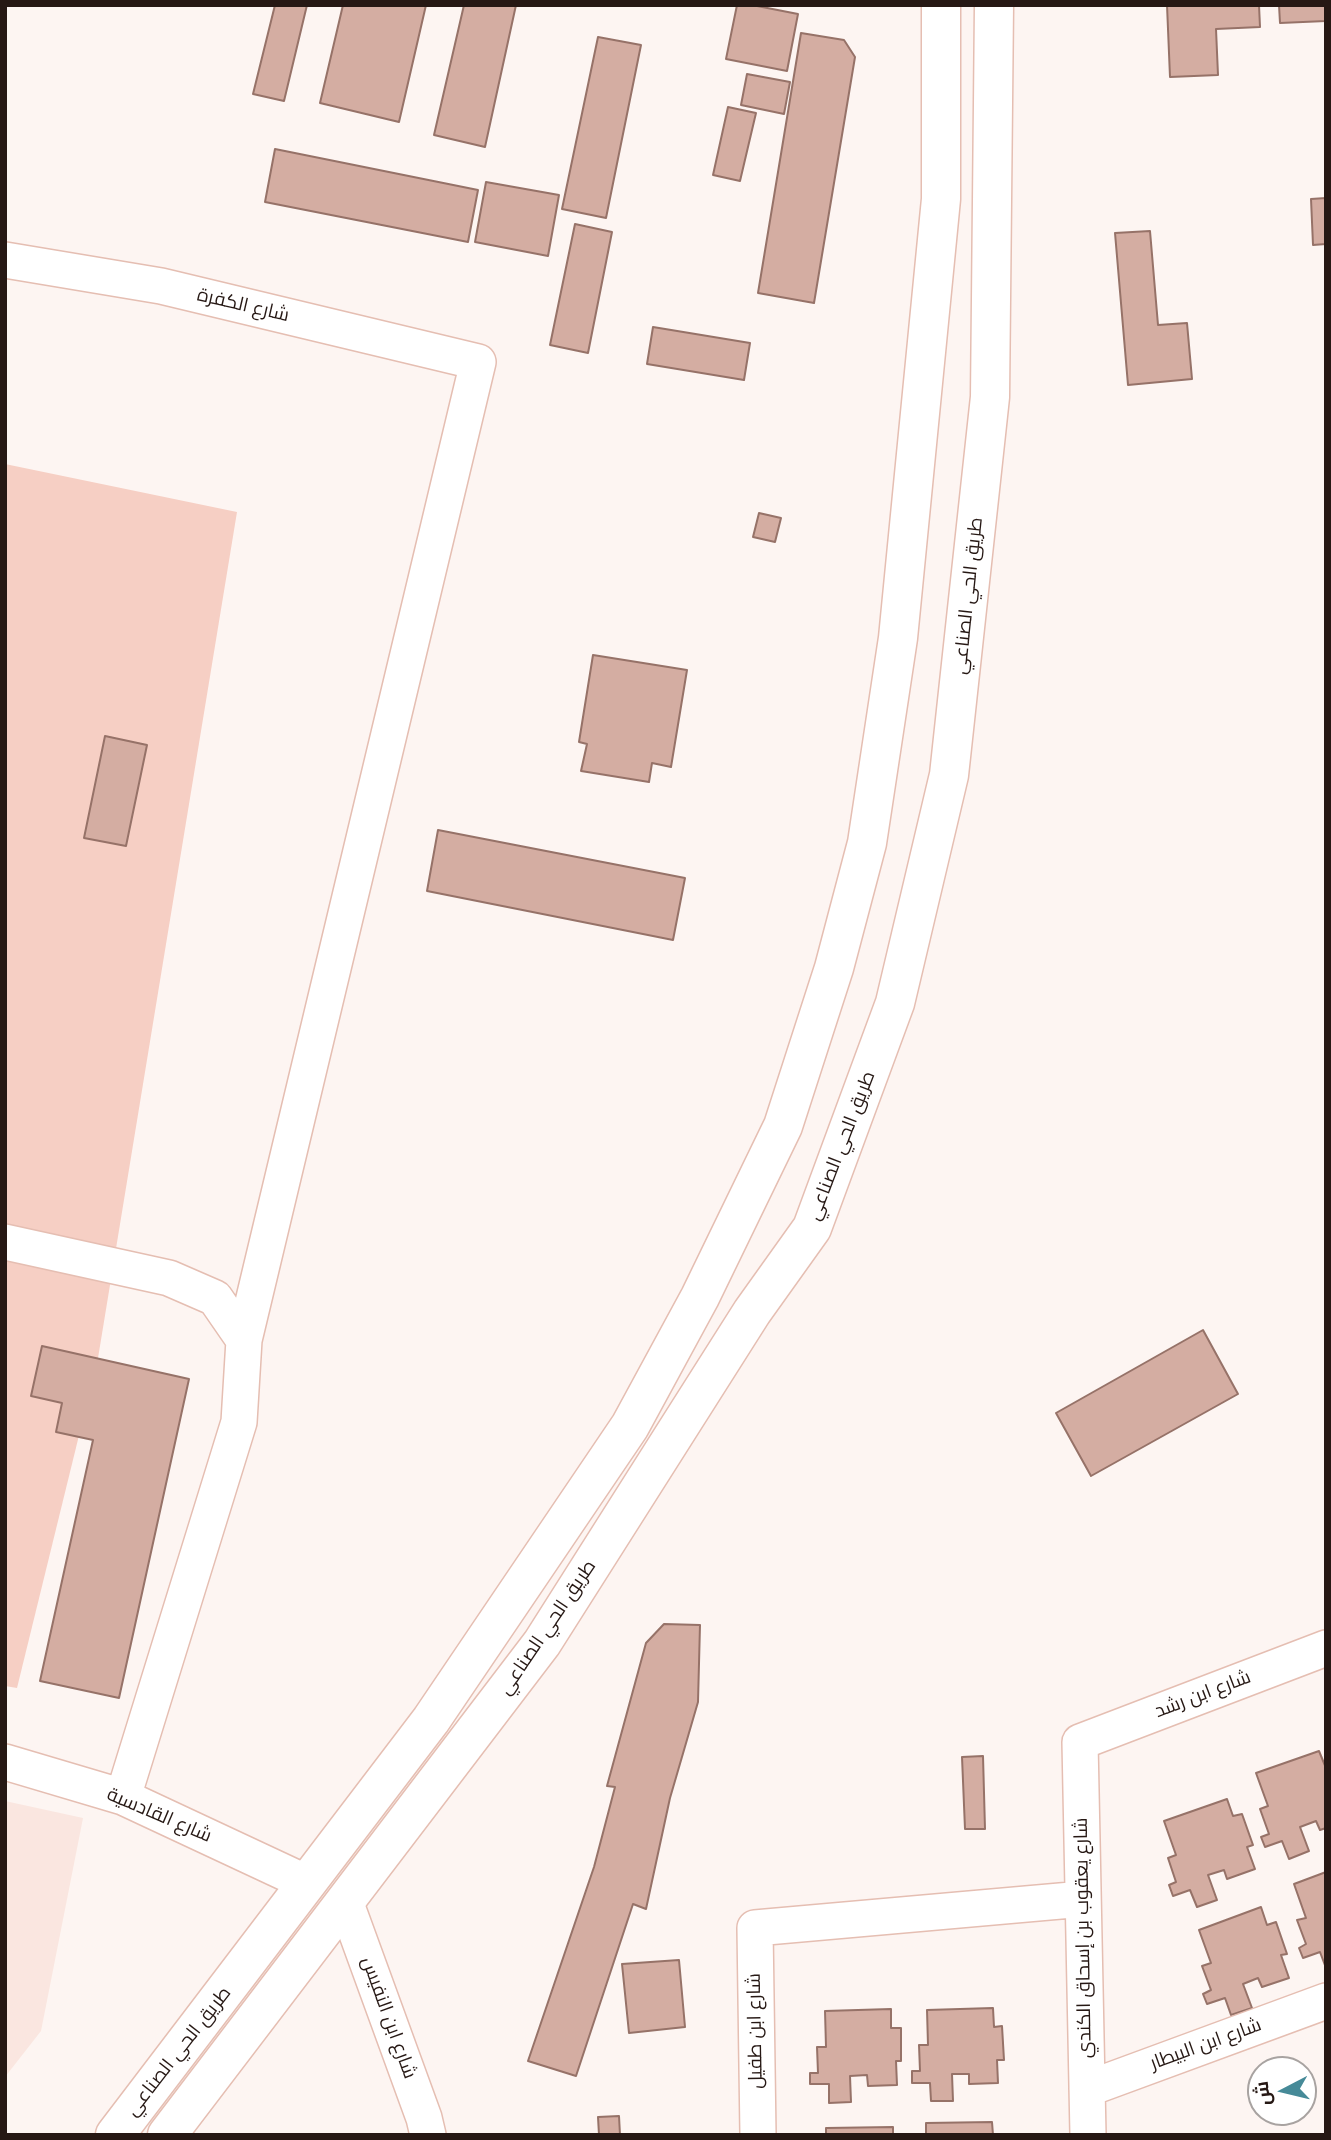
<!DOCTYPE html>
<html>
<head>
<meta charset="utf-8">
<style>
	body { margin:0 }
	#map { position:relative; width:1331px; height:2140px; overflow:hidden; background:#fdf5f2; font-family:Poppins,Cairo,sans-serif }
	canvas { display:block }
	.frame { position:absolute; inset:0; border:7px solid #261814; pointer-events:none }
	.north { position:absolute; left:1247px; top:2056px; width:70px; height:70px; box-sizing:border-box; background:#fff; border:2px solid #a8a3a1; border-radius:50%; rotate:263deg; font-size:19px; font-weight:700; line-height:28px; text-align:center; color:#261814 }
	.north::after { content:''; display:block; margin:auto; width:24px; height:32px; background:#468a98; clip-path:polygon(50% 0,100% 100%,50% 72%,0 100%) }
</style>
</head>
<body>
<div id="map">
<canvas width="1331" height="2140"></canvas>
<div class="frame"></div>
<div class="north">ش</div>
</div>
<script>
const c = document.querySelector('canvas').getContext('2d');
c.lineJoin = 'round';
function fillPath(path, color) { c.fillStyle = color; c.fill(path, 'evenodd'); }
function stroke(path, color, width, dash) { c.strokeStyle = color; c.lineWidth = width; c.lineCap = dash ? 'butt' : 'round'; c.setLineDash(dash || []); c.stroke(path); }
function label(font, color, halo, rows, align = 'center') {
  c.font = font + ' Poppins,Cairo,sans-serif'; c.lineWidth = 5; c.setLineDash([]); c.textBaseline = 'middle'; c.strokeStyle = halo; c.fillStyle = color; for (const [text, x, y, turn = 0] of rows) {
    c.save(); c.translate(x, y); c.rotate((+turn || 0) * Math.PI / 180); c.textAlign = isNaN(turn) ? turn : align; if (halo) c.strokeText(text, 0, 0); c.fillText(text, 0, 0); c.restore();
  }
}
const built = new Path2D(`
	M5,1801L83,1818L41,2031L5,2077Z`);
const green = new Path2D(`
	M5,464L237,512L98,1358L17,1688L5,1686Z`);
const building = new Path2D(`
	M275,5H307L284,101L253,94Z
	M343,5H426L399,122L320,103Z
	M464,5H516L485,147L434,135Z
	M737,5H752L798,14L787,71L726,59Z
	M1167,5H1259L1260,27L1216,29L1218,75L1170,77Z
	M1279,5H1326V21L1280,23Z
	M801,33L844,40L855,57L814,303L758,293Z
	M598,37L641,45L606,218L562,209Z
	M747,74L790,82L784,114L741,105Z
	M728,107L756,113L740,181L713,175Z
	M275,149L478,190L468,242L265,202Z
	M486,182L559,195L548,256L475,242Z
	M1326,198V244L1313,245L1311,199Z
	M575,224L612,232L588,353L550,345Z
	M1150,231L1158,325L1187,323L1192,379L1128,385L1115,233Z
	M653,327L750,343L744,380L647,364Z
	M759,513L781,518L775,542L753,537Z
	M593,655L687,670L671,767L652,763L649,782L581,771L587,744L579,742Z
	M105,736L147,745L126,846L84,838Z
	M438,830L685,878L673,940L427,891Z
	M1203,1330L1238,1394L1091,1476L1056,1413Z
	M42,1346L189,1379L119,1698L40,1681L93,1440L56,1432L62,1403L31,1396Z
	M664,1624L700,1625L698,1702L670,1798L646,1909L633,1904L576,2076L528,2061L594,1867L615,1787L607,1786L646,1643Z
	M1319,1751L1326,1768V1828L1320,1830L1316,1821L1300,1827L1309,1851L1289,1859L1282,1841L1265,1847L1261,1837L1269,1834L1260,1809L1268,1806L1256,1773Z
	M983,1756L985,1829H965L962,1757Z
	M1227,1799L1233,1816L1242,1814L1253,1845L1247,1847L1255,1869L1227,1879L1224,1870L1208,1875L1217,1900L1197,1907L1190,1890L1173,1896L1169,1885L1176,1882L1168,1858L1176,1855L1164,1821Z
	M1326,1872V1968L1320,1952L1303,1958L1299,1948L1306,1944L1297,1920L1306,1918L1294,1884Z
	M1261,1907L1267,1925L1276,1922L1287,1954L1281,1955L1289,1978L1262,1987L1258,1978L1243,1984L1252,2008L1231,2015L1225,1998L1207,2004L1203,1994L1211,1990L1202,1966L1211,1963L1199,1930Z
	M679,1960L685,2027L629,2033L622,1964Z
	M993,2008L994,2027L1002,2026L1004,2060H997L998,2083L969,2084V2074H952L953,2101H931L930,2083H912V2071H920L919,2045H928L927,2010Z
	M891,2009V2028H901V2061H896L897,2085L868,2086L867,2075L850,2076L851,2102L829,2103V2084H810V2073H818L817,2047H826L825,2011Z
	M619,2116L620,2135H599L598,2117Z
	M992,2122L993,2135H926V2123Z
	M893,2127V2135H826V2128Z`);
const street = new Path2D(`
	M5,260L161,286L478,362L244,1340
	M5,1242L169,1278L215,1298L244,1340L239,1422L123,1797
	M5,1762L123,1797L307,1883
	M345,1901L424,2118L428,2135
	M1087,2089L1326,2001
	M758,2135L755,1928L1083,1899
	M1088,2135L1080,1742L1326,1648`);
const highway = new Path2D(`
	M115,2135L431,1720L630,1426L700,1297L783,1126L834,968L867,843L898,638L941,199V5
	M167,2135L542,1643L752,1312L812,1228L895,1003L949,775L990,397L994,5`);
const streetNames = [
	["شارع الكفرة",243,306,13],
	["طريق الحي الصناعي",969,596,-84],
	["طريق الحي الصناعي",842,1146,-69],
	["طريق الحي الصناعي",548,1628,-56],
	["شارع ابن رشد",1203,1695,-21],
	["شارع القادسية",159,1816,23],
	["شارع يعقوب بن إسحاق الكندي",1084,1938,-91],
	["شارع ابن النفيس",388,2018,70],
	["شارع ابن طفيل",756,2031,-91],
	["شارع ابن البيطار",1206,2045,-20],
	["طريق الحي الصناعي",179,2052,-52]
];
fillPath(built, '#fae6e0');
fillPath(green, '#f6cfc4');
fillPath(building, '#d4ada2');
stroke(building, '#967268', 2);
stroke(street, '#e5beb2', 38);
stroke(highway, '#e5beb2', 41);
stroke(street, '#fff', 35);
stroke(highway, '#fff', 38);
label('19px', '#261814', '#fff', streetNames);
</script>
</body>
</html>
